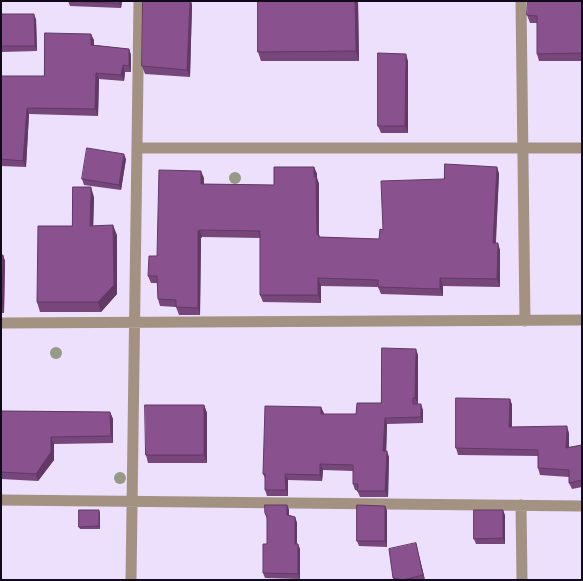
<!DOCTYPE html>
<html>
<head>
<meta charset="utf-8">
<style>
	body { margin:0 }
	#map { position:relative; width:583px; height:581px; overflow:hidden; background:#ece0fd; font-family:"PT Sans Narrow",sans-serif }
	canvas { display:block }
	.frame { position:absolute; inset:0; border:2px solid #110a1a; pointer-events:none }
</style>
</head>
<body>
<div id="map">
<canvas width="583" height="581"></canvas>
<div class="frame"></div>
</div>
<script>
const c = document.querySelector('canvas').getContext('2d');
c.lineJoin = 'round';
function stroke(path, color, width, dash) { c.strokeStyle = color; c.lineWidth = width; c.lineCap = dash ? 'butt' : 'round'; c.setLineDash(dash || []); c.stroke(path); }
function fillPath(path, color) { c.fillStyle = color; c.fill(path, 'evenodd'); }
const minor = new Path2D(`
	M521,1L525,321
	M137,148H582
	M1,323L582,320
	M1,500L582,506
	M521,505L522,580
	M131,580L139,1`);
const trees = [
	[235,178],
	[56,353],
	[120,478]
];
const wall = new Path2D(`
	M68,1H122L121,8L70,6Z
	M358,1L359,61H261L258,52Z
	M582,1V61H539L537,54V23H530L527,15Z
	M192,4L190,77L145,74L142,66Z
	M1,14L36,19L37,51L1,52Z
	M94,40V45L129,49L131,55V72H125L124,81L99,79L98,116L29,114L26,167L1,166V76H44Z
	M408,61V133H381L378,126Z
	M126,159L121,190L84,185L82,179Z
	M314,167L317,174V178L319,184V236L320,237L379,239L383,230L444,179L497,167L499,174L496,243L500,250V287L443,286V296L381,294L378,287L321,286V303L263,302L260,295V238L202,237L201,238L200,315H179L176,307L160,306L158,299L157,283H151L148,276L157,256L204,178V184L274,185Z
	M94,197L93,226L117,235V294L101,312H40L37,302L72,226Z
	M1,231L2,234V255H3L5,261L4,313H1Z
	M418,355V404L423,410V423L387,424L386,451L389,457L388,497H360L357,490H355L353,484V471L323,470L322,481L288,480V496H267L265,490V478L263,474L324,414H356L381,403Z
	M510,399L512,405V427L569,433V447L582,445V487L572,489L569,483V477L540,475L538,468V456L458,455L456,448Z
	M204,405L207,413V463H148L146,455Z
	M1,411L110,412L113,419V443L54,444V460L38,481L1,479Z
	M287,505L289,510V515L295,517L297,523V544L300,549V579L265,578L263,573L267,544V519L265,513Z
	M385,506L387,511V547L359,546L357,541Z
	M100,513V529H80L79,527Z
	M505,515V544H476L474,539Z
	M416,543L417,548L425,580H394L393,578Z`);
const shadedWall = new Path2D(`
	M120,1H122L121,8L119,3Z
	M190,1H191L192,4L190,77L187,70Z
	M355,1H358L359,61L356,51Z
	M34,14L36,19L37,51L35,46Z
	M91,34L94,40V51L91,45Z
	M129,49L131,55V72L129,66Z
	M406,54L408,61V133L405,126Z
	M123,65L125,72L124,81L121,75Z
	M96,73L99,79L98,116L95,109Z
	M27,108L29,114L26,167L23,161Z
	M124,154L126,159L121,190L119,185Z
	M314,167L317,174V178L319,184V236L322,242L317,235Z
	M497,167L499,174L495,250L493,243Z
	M201,171L204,178L203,191L201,184Z
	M91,187L94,197L93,235L90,226Z
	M113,225L117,235V294L101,312L98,302Z
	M200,230L202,237L201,238L200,315L198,308V231Z
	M1,231L2,234V261L1,260Z
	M498,243L500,250V287L497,279Z
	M3,255L5,261L4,313L2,306Z
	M318,278L321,286V303L318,295Z
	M440,278L443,286V296L440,289Z
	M416,349L418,355V404L415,398Z
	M510,399L512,405V434L509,427Z
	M421,404L423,410V423L421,417Z
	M204,405L207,413V463L204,455Z
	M321,407L324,413L323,420L321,414Z
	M110,412L113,419V443L111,436Z
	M385,418L387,424L386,457L383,451Z
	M567,426L569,433V454L566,448Z
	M51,437L54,444V460L38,481L36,474Z
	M387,451L389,457L388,497L385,491Z
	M320,464L323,470L322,481L320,475Z
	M285,474L288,480V496L286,490Z
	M287,505L289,510V520L287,515Z
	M385,506L387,511V547L385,541Z
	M99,510L100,513V529L99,526Z
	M503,510L505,515V544L503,538Z
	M295,517L297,523V549L295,544Z
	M416,543L417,548L425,580L423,575Z
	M298,544L300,549V579L298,574Z`);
const building = new Path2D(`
	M68,1H120L119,3Z
	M143,1H190L187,70L142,66Z
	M258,1H355L356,51L258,52Z
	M528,1H582V53L537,54V16L527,15Z
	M1,14H34L35,46H1Z
	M45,33L91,34V45L129,49V66L123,65L121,75L96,73L95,109L27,108L23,161L1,159V76H44Z
	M378,53L406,54L405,126H378Z
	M87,148L124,154L119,185L82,179Z
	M445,164L497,167L493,243H498L497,279L440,278V289L378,287V280L318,278V295H260V231L200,230L198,231V308L176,307V300L158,299L157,276H148L149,256H157L159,170L201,171V184L274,185V167H314V177H316L317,235H319V237L379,239L380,229L383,230L381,181L444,179Z
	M73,187H91L90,226L113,225L114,285L98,302H37L38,226H72Z
	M1,255H3L2,306H1Z
	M382,348L416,349L415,398H413V404H421V417L385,418L383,451H387L385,491H357L358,484H353V465L320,464V475L285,474L286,490H265V474H263L265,406L321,407V414H356L357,403H381Z
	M456,398L510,399L509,427L567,426L566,448L582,445V480L569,483V470L538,468V450L456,448Z
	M145,405H204V455H146Z
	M1,411L110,412L111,436L51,437V452L36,474L1,472Z
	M265,505H287V515L295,517V544H298V574L263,573V544H267V517L265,513Z
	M357,505L385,506V541H357Z
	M79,510H99V526L79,527Z
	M474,510H503V538L474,539Z
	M416,543L423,575L403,580L393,578L389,549Z`);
stroke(minor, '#a39282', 11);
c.fillStyle = '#959a86';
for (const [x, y] of trees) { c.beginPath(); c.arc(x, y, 6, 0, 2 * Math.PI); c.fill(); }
fillPath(wall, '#77467b');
fillPath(shadedWall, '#613964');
fillPath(building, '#8a518f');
stroke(building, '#613964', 1);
</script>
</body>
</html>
